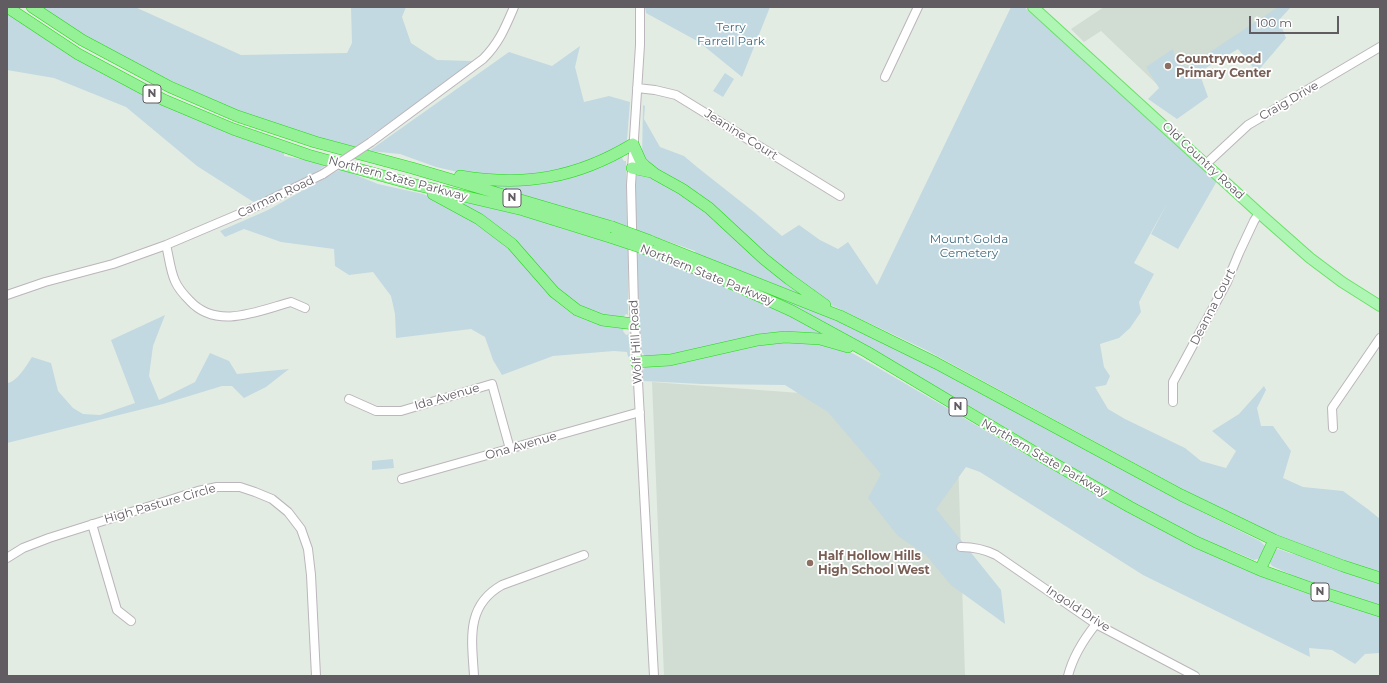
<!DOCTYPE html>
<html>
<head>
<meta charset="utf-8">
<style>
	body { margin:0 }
	#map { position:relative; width:1387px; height:683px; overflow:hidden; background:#e3ece3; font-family:Montserrat,sans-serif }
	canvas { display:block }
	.frame { position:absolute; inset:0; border:8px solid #615b62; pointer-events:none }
	.scale { position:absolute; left:1249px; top:16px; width:90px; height:18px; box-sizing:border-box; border:2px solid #615b62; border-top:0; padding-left:5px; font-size:12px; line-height:14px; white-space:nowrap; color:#615b62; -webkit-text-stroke:3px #fff; paint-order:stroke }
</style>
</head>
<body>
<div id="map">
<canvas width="1387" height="683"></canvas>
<div class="frame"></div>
<div class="scale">100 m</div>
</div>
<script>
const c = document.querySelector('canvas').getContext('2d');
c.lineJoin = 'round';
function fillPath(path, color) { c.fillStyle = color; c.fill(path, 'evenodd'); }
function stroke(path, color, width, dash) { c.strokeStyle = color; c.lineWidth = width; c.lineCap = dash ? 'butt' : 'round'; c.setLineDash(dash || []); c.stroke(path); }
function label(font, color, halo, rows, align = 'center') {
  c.font = font + ' Montserrat,sans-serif'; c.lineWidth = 3.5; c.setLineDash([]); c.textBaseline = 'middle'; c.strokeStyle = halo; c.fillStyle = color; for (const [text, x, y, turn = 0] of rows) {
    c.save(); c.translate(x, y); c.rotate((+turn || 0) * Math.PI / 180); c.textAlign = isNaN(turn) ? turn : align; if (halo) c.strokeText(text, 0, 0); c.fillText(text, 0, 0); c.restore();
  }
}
const education = new Path2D(`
	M1104,7H1283L1163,90L1101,31L1084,42L1071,29Z
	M652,382L894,400L957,426L965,676H664Z`);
const green = new Path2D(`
	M40,7H135L241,55L347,53L352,43L351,7H406L402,17L411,43L437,60L473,61L458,74L352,149L240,112L145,69L76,31Z
	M645,7H770L742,77L699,42L646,13Z
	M1011,7H1024L1113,85L1217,181L1178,249L1151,234L1168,202L1134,263L1154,274L1139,302L1141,312L1130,328L1119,338L1100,344L1104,367L1110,376L1106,385L1095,387L1108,409L1125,419L1185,448L1201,461L1226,468L1236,451L1212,431L1239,414L1264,386L1266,390L1257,408L1261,426H1273L1291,451L1283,478L1303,487L1343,491L1369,510L1380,519V574L1297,546L1199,498L926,350L831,305L798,283L649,167L642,157L643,105L645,106L644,119L660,147L684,156L697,167L754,212L782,236L799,225L820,240L838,249L848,242L877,285Z
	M1278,7H1291L1279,20L1286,38L1257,72L1238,49L1199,72L1208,97L1177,119L1148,99L1159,88L1146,67L1173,49L1175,58L1182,63L1186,68Z
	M7,12L55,43L284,151V156L327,164L318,171L255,203L197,166L126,107L54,78L7,70Z
	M580,46L575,67L584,102L609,96L630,102L627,140L623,145L587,162L536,177L462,173L436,167L400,154L369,151L509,52L552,66Z
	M725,73L734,79L723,97L713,91Z
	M622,154L624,155L622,158L624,161H626L627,226L610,220L609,222L493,186V183L520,184Z
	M341,169L378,184L423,194L444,203L486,227L525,263L558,303L572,314L592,322L624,328L623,331L626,335L629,334L630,356L628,357L627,352L614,351L553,356L502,375L493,360L485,337L471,329L396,338L395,314L391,296L373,272L349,275L335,266L334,249L281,242L244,229L225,237L220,231L268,210Z
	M642,172L703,206L803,295L696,254L695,251L633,229L635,174Z
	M453,199L560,225L561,228L628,248V315L626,314L623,318H609L570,302Z
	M636,251L739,290L836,338L812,335L671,358L645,356L641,351Z
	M730,278L825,314L977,388L1180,501L1260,541L1265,546L1261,558L1254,560L1228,549H1219L1141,511L1070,466L971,407L799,308Z
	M165,315L153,346L149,376L159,400L195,382L210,353L229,361L237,374L289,369L266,387L244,398L232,386H222L163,404L7,443V383C16,383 27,365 32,357L51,363L58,391L73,408L83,414L100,415L135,403L111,340Z
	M780,339L811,340L838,347L854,354C985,428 1113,512 1251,572C1293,590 1337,603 1380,616V653L1365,654L1355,664L1332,650L1309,648L1310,657L1143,575L980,472L966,467L936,509L1001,590L1005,624L951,585L926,555L898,536L868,498L881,474L828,412L785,385L702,384L643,381L642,372L645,367Z
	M393,459L394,468L372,470V461Z
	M1274,549C1283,548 1290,556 1300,554L1380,583V607L1305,581L1272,566L1268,560Z`);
const minor = new Path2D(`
	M640,7V45L631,185L634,308L654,676
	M885,77L918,7
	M637,88L655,90L676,95L840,196
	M371,142L483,59C499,43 505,28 514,7
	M1206,164L1248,125L1380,47
	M166,245C169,256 170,270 175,281C178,288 184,295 190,301C217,330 258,311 291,302L305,308
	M7,295L45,282L113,264L166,245L251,209L323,174
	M349,399L376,411H401L492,384L510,449
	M1173,402V382L1227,282L1239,253L1254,221L1259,213
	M1333,428L1332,408L1380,338
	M402,479L640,412
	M92,524L117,610L131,621
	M961,547C974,547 984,549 996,555L1096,624L1195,676
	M7,558L23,548L49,538L198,491L217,487H240L255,492L272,499L288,512L301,529L308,549L311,575L316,676
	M474,676C472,640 465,606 502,585L584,555
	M1068,676C1073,656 1084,639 1096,624`);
const major = new Path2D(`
	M1033,7L1259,213L1310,258L1342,282L1380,306`);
const highway = new Path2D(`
	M7,7L78,54L164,100L233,129L308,155L412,184L523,210L613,238
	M32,7L82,40L170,87L237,116L315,142L412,168L612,227
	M632,168L651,172
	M460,176C524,187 577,178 633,144L641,162L645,166L655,174L682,189L709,208L764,259L789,279L825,305
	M433,194L479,219L512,244L554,292L577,310L602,320L634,324
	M650,241L840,316L936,363L1181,495L1274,540L1343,566L1380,578
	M652,251L726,281L792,311L867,352L1046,459L1130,507L1196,542L1260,570L1324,593L1380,611
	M636,362L670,360L758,340L785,337L820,339L848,347
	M1260,570L1274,540`);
const minorBridge = new Path2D(`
	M323,174L371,142`);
const highwayBridge = new Path2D(`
	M612,227L650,241
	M613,238L652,251`);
const markers = [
	[1168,66,4,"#8d6e63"],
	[810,563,4,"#8d6e63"]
];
const shields = [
	[152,94,18],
	[512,198,18],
	[958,407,18],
	[1320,592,18]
];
const shieldNames = [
	["N",152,94],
	["N",512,198],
	["N",958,407],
	["N",1320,592]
];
const parkNames = [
	["Terry",731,27],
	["Farrell Park",731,41],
	["Mount Golda",969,239],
	["Cemetery",969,253]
];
const educationNames = [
	["Countrywood",1176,59],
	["Primary Center",1176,73],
	["Half Hollow Hills",818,556],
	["High School West",818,570]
];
const streetNames = [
	["Craig Drive",1289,101,-30],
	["Jeanine Court",741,135,32],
	["Old Country Road",1203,161,43],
	["Northern State Parkway",398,179,15],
	["Carman Road",276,197,-25],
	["Northern State Parkway",707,275,22],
	["Deanna Court",1213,307,-63],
	["Wolf Hill Road",636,342,-93],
	["Ida Avenue",447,397,-16],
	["Ona Avenue",521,446,-16],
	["Northern State Parkway",1044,458,30],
	["High Pasture Circle",160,504,-16],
	["Ingold Drive",1078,609,33]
];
fillPath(education, '#d1dcd2');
fillPath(green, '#c2d9e1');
stroke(minor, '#bbb5bc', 10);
stroke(major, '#6ae167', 12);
stroke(highway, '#24d719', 12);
stroke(minor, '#fff', 8);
stroke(major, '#aff6b5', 10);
stroke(highway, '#95f195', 11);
stroke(minorBridge, '#bbb5bc', 10, []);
stroke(highwayBridge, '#24d719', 12, []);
stroke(minorBridge, '#fff', 8);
stroke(highwayBridge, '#95f195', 11);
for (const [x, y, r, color] of markers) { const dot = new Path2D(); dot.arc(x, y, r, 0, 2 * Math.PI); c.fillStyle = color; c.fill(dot); stroke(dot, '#fff', 1.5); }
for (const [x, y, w] of shields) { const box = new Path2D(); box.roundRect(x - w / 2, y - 9, w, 18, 3); c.fillStyle = '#fff'; c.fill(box); stroke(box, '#615b62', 1); }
label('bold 11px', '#615b62', null, shieldNames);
label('12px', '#3e6b7f', '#fff', parkNames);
label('bold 12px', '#785e54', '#fff', educationNames, 'left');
label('12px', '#615b62', '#fff', streetNames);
</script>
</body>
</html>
